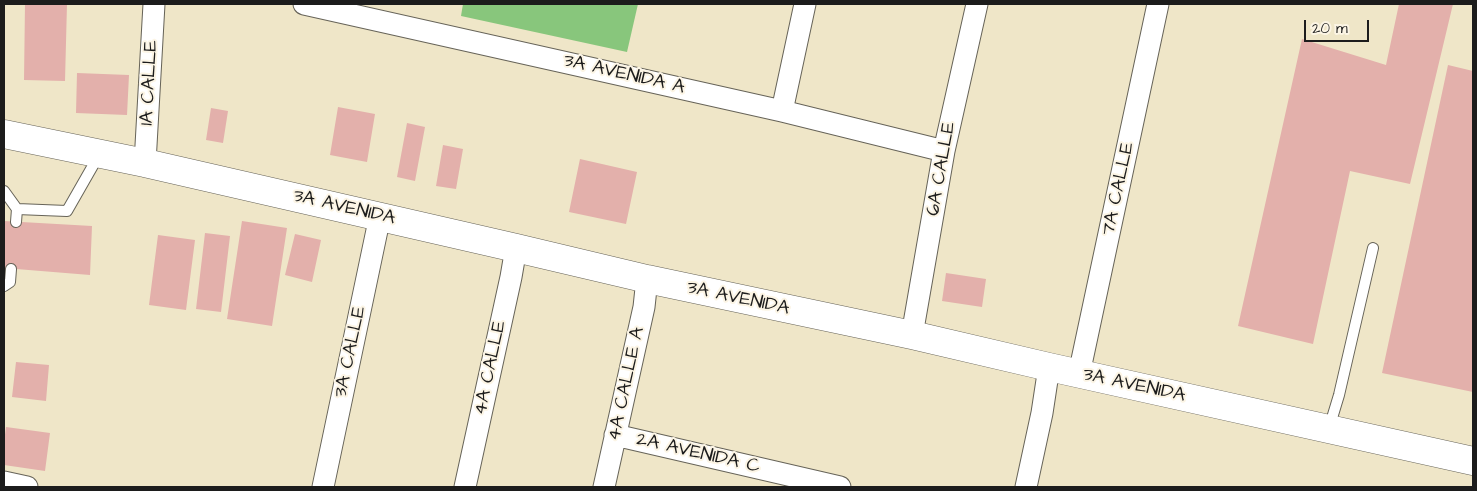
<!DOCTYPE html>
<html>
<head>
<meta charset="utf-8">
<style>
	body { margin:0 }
	#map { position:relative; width:1477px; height:491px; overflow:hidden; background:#efe6c8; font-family:"Architects Daughter",sans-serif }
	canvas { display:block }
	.frame { position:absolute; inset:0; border:5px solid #1c1c1c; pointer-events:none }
	.scale { position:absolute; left:1304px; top:20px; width:65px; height:22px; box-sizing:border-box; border:2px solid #1c1c1c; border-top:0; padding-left:6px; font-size:15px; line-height:18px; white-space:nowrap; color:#1c1c1c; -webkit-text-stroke:4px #fcf5e5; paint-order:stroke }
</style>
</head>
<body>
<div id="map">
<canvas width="1477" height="491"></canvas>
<div class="frame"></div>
<div class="scale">20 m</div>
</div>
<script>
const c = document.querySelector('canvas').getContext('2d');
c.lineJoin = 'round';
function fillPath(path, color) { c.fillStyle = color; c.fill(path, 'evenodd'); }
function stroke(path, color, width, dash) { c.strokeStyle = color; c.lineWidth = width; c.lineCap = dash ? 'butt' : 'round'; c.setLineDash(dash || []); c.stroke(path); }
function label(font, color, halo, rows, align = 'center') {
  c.font = font + ' "Architects Daughter",sans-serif'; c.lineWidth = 4; c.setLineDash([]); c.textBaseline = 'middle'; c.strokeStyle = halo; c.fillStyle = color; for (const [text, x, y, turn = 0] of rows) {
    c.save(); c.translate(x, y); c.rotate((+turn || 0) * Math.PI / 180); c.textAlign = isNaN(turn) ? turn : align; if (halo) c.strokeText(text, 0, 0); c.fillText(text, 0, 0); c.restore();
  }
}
const green = new Path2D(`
	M463,4H638L627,52L461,16Z`);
const building = new Path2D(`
	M25,4H67L65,81L24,80Z
	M1399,4H1453L1410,184L1350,171L1313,344L1238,326L1302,39L1386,65Z
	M1448,65L1473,71V392L1382,373Z
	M77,73L129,75L127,115L76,113Z
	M338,107L375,114L367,162L330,155Z
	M211,108L228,111L223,143L206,140Z
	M407,123L425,127L415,181L397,177Z
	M443,145L463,149L456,189L436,186Z
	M580,159L637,172L626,224L569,212Z
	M4,221L92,226L90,275L4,268Z
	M242,221L287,228L272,326L227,319Z
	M205,233L230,236L221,312L196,309Z
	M295,234L321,240L312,282L285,275Z
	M158,235L195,240L186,310L149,305Z
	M946,273L986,279L982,307L942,301Z
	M16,362L49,365L46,401L12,397Z
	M6,427L50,433L45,471L4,465V442Z`);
const service = new Path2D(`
	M4,191L17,209L16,222
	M17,209L67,211L99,155
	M4,286L10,282L11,269
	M1329,428L1339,395L1373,248`);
const minor = new Path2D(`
	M304,4L782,111L944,151
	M782,111L805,4
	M145,163L154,4
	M912,335L944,151L977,4
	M1079,374L1158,4
	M615,435L840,487
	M4,482L27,487
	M323,487L380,216
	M465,487L511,277L516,248
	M604,487L644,307L647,279
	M1026,487L1042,413L1049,367`);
const secondary = new Path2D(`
	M4,134L145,163L516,248L647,279L912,335L1049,367L1473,461`);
const streetNames = [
	["3A AVENIDA A",624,75,13],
	["1A CALLE",150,83,-87],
	["6A CALLE",942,169,-80],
	["7A CALLE",1119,189,-78],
	["3A AVENIDA",344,208,13],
	["3A AVENIDA",738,299,12],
	["3A CALLE",351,352,-78],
	["4A CALLE",491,368,-78],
	["4A CALLE A",627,384,-78],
	["3A AVENIDA",1134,386,12],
	["2A AVENIDA C",698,454,13]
];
fillPath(green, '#88c67c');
fillPath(building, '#e3b0ab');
stroke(service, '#666358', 12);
stroke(minor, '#666358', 23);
stroke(secondary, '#666358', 29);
stroke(service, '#fff', 10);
stroke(minor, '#fff', 21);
stroke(secondary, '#fff', 28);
label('19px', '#1c1c1c', '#fcf5e5', streetNames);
</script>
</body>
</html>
